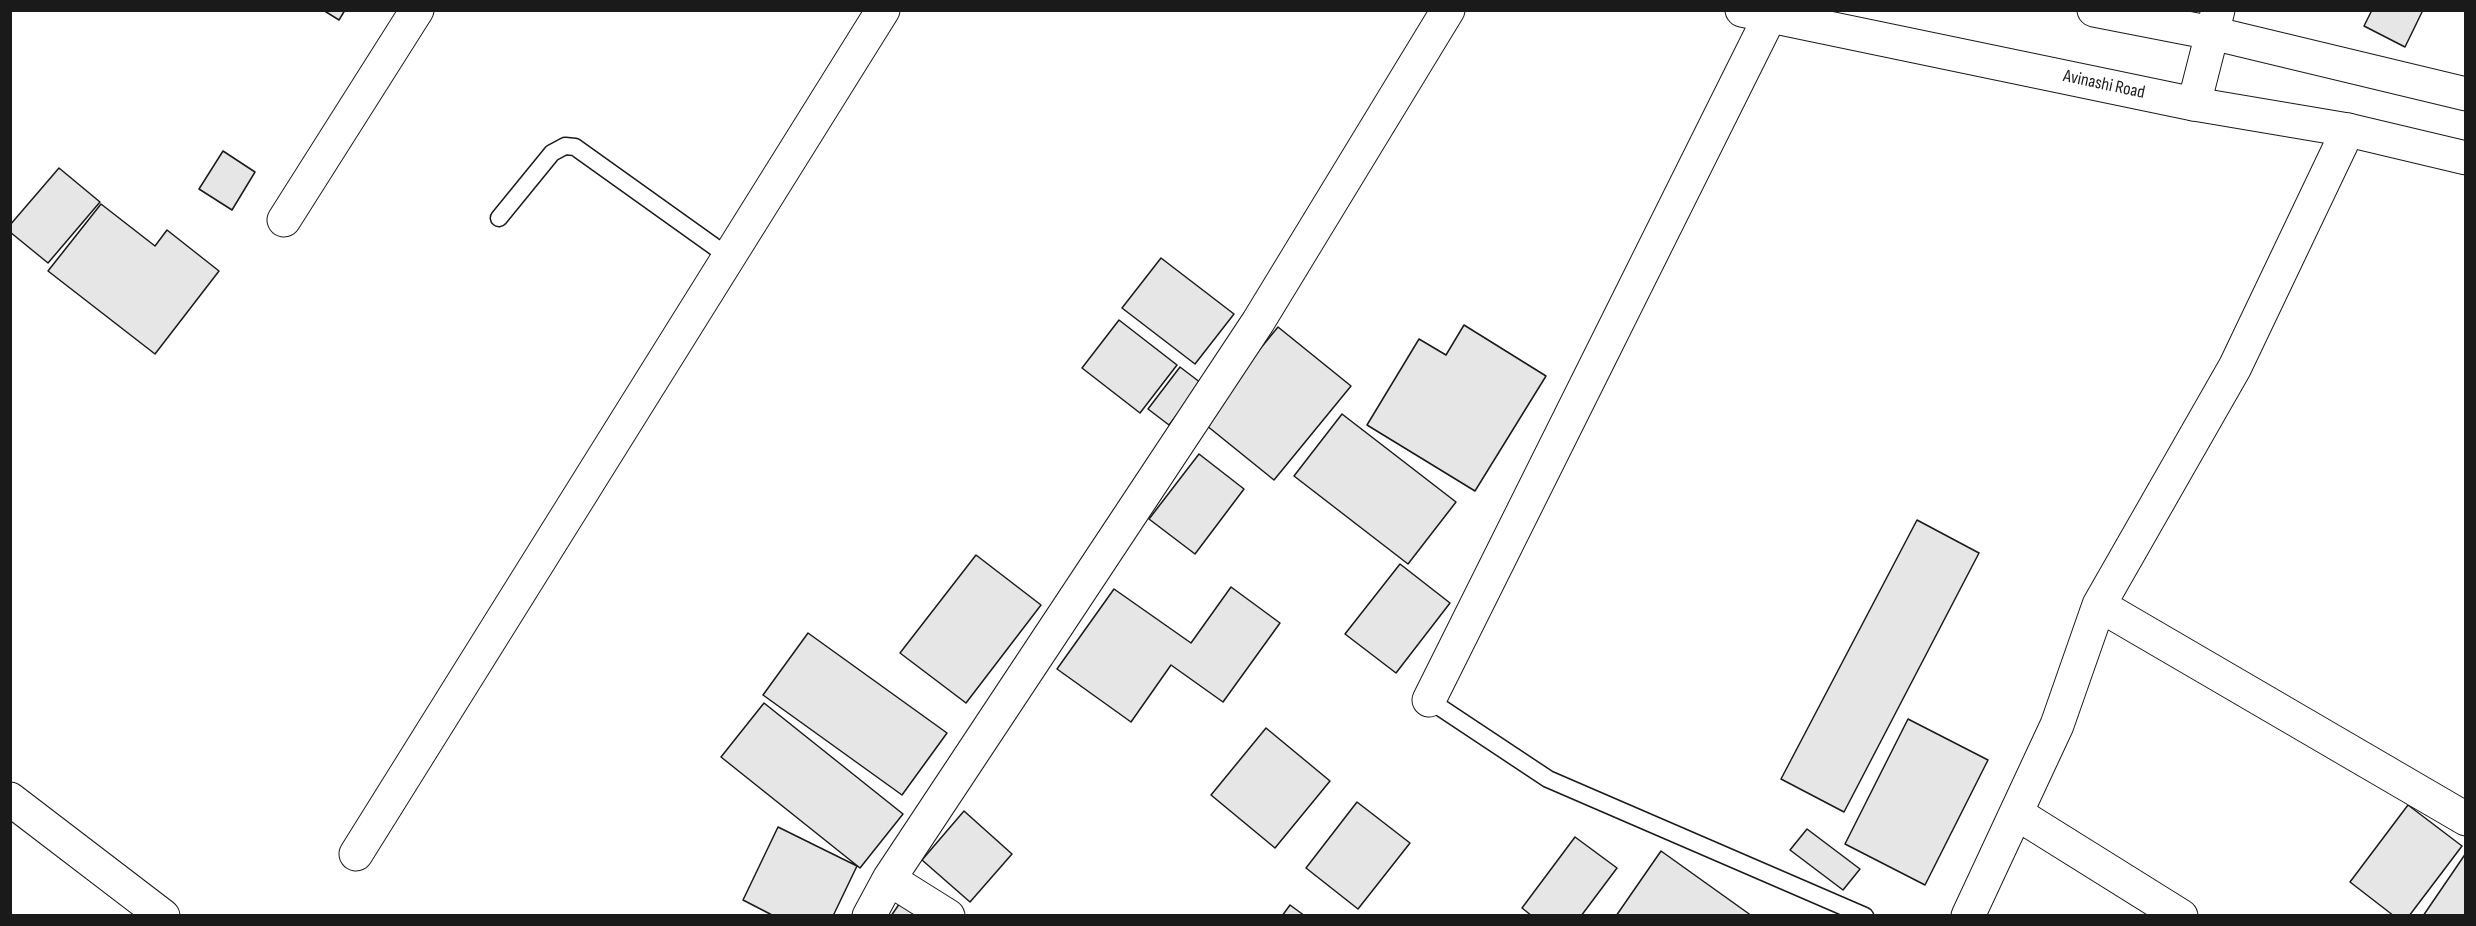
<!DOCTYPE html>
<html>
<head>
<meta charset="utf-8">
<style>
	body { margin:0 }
	#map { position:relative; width:2476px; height:926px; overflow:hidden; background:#fff; font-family:"Sofia Sans Condensed",sans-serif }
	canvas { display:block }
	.frame { position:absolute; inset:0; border:12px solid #1a1a1a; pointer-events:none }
</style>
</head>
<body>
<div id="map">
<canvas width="2476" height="926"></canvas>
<div class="frame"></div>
</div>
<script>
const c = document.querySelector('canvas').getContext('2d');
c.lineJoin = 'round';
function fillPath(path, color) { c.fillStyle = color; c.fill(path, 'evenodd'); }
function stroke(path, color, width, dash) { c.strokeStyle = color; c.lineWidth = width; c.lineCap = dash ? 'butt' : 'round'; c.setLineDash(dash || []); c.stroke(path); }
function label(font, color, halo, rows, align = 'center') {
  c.font = font + ' "Sofia Sans Condensed",sans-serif'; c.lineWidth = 4.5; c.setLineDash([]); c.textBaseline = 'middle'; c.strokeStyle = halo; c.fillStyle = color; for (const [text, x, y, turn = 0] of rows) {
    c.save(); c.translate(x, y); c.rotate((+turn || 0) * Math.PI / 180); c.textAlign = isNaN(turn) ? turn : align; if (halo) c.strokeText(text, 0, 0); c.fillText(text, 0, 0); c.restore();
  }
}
const building = new Path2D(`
	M323,10H345L339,20Z
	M2372,10H2423L2405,47L2364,26Z
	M223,151L255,172L232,210L199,189Z
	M59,168L100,202L48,263L10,232V225Z
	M101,204L155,246L167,230L219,271L155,354L48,271Z
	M1161,258L1234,314L1195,364L1122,308Z
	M1119,320L1177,365L1140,413L1082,368Z
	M1464,325L1546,376L1475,491L1367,425L1419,339L1446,355Z
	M1278,327L1351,386L1274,480L1201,421Z
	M1180,367L1201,383L1169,425L1148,409Z
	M1342,414L1456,502L1408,564L1294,476Z
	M1199,454L1244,489L1195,554L1149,519Z
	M1917,520L1979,553L1844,812L1781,779Z
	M976,555L1041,605L966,703L900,653Z
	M1400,564L1450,603L1396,673L1345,634Z
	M1231,587L1280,623L1223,702L1171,665L1131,722L1057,669L1114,589L1191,643Z
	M808,633L947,733L902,795L763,695Z
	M764,703L903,814L860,868L721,757Z
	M1908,719L1988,760L1925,885L1845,844Z
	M1266,728L1330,781L1275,848L1211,795Z
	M1357,802L1410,843L1358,909L1306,868Z
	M2408,805L2462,846L2409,916H2394L2350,882Z
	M964,811L1012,854L970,902L922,860Z
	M778,827L857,866L833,916H774L743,900Z
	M1807,829L1860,869L1843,890L1790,850Z
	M1575,837L1617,868L1581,916H1532L1522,908Z
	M1661,851L1752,916H1616Z
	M2466,853V916H2423Z
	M902,900L922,916H891Z
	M1290,905L1305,916H1282Z`);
const service = new Path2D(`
	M499,218L552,153L565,146L575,147L729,257
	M1429,700L1548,779L1865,916`);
const minor = new Path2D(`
	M284,220L417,10
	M2099,605L2466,819
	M1429,700L1770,16
	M10,799L163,916
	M2016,813L2181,916
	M356,854L883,10
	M889,879L948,916
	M869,916L889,879L1258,322L1448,10
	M1968,916L2057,725L2099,605L2235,367L2348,130`);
const tertiary = new Path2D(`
	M2194,104L2218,10`);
const primary = new Path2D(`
	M1742,10L2194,104L2348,130L2466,158
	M2094,10L2212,33L2466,94`);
const streetNames = [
	["Avinashi Road",2104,85,12]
];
fillPath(building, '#e6e6e6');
stroke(building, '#1a1a1a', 1.5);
stroke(service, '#1a1a1a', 19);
stroke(minor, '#1a1a1a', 35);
stroke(tertiary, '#1a1a1a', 35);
stroke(primary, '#1a1a1a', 35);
stroke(service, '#fff', 16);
stroke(minor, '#fff', 33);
stroke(tertiary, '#fff', 33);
stroke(primary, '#fff', 33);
label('18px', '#1a1a1a', '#fff', streetNames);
</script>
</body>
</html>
